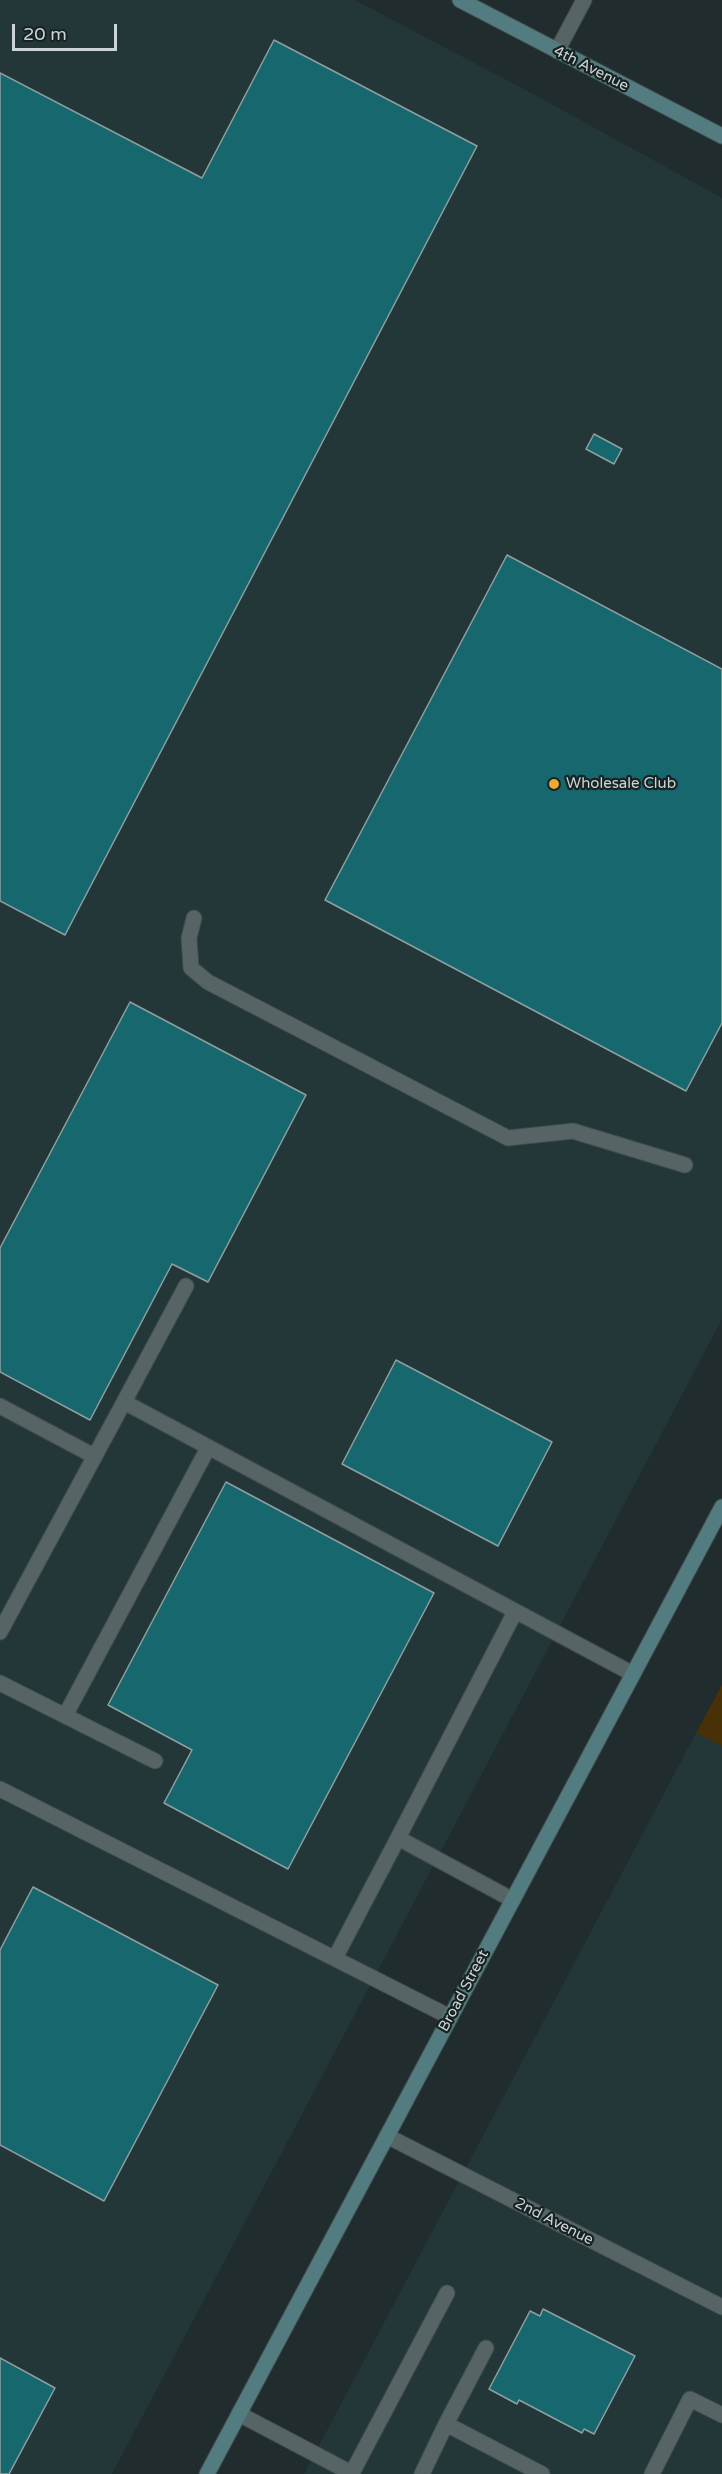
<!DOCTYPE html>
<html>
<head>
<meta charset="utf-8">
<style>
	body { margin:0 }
	#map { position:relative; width:722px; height:2474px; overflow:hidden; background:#202c2d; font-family:"Varela Round",sans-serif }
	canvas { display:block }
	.scale { position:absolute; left:12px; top:24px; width:105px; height:27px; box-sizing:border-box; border:3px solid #cdd4d5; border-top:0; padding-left:8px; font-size:18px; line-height:21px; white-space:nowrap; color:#cdd4d5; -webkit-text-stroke:4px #172223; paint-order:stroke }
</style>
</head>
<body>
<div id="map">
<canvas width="722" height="2474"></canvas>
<div class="scale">20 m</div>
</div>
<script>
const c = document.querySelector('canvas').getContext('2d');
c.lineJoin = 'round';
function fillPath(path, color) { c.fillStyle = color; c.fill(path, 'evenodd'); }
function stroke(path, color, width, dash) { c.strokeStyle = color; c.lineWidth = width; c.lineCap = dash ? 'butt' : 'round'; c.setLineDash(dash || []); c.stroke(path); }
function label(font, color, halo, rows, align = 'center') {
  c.font = font + ' "Varela Round",sans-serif'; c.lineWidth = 4.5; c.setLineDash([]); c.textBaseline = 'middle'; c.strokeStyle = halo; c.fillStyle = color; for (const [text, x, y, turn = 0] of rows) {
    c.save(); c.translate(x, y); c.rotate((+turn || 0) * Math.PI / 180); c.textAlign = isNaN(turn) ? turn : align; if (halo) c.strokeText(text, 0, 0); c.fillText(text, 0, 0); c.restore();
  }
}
const built = new Path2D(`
	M0,0H355L537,96L722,198V1319L112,2474H0Z
	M696,1733L722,1746V2474H304Z`);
const green = new Path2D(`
	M722,1685V1746L696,1733Z`);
const building = new Path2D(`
	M274,40L477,146L65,935L0,901V73L202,178Z
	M594,434L622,449L614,464L586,449Z
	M507,555L722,669V1023L686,1091L325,900Z
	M130,1002L306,1095L208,1282L172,1264L90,1420L0,1372V1248Z
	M396,1360L552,1442L498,1546L342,1464Z
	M226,1482L434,1593L288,1869L164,1803L192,1750L108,1705Z
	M33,1887L218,1985L104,2201L0,2145V1950Z
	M543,2309L635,2356L594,2434L584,2429L582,2433L519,2400L517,2404L489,2389L530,2311L540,2316Z
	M0,2358L55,2388L9,2474H0Z`);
const service = new Path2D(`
	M557,51L584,0
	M194,918L189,938L191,968L208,982L508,1138L573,1131L685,1165
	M186,1286L124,1402L633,1674
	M0,1406L94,1456
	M0,1632L124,1402
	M0,1683L155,1761
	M66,1714L208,1448
	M0,1789L450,2017
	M398,1838L515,1612
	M335,1958L398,1838L513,1900
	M239,2414L353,2474
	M446,2424L486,2348
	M352,2473L447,2293
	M422,2474L446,2424L542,2474
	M652,2474L690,2399L722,2415`);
const minor = new Path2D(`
	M387,2136L722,2307`);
const secondary = new Path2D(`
	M460,0L722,136
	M207,2474L722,1507`);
const markers = [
	[554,784,6,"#eaaa39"]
];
const streetNames = [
	["4th Avenue",591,69,27],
	["Broad Street",464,1991,-62],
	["2nd Avenue",554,2222,27]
];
const poiNames = [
	["Wholesale Club",566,784]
];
fillPath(built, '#233739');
fillPath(green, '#483107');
fillPath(building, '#16686e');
stroke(building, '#909fa0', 1.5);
stroke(service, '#404a4b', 17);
stroke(minor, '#404a4b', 17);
stroke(secondary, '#404a4b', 17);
stroke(service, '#576465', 15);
stroke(minor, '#576465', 15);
stroke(secondary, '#527c7f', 15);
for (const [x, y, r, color] of markers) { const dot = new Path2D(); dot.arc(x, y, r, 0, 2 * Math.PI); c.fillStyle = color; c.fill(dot); stroke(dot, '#172223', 2); }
label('15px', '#cdd4d5', '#172223', streetNames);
label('15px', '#cdd4d5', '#172223', poiNames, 'left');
</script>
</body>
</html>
